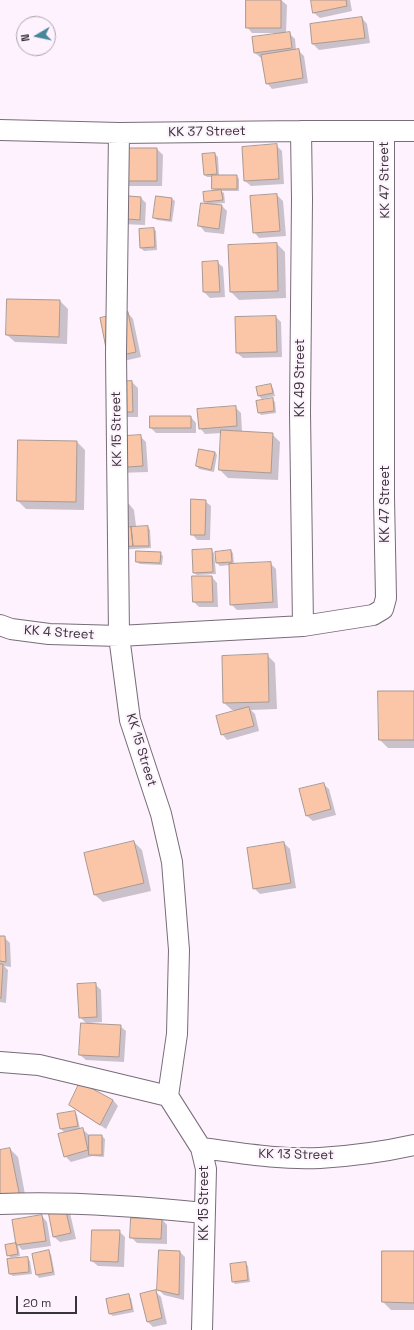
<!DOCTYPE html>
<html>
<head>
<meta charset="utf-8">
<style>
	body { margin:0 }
	#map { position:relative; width:414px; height:1330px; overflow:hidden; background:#fdf2fd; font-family:"Space Grotesk",sans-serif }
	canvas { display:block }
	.north { position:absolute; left:16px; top:16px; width:40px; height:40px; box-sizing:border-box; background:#fdf2fd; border:1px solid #afa6af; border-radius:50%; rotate:261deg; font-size:11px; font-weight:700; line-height:16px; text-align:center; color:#393439 }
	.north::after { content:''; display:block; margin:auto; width:14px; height:18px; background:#47879a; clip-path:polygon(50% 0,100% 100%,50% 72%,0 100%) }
	.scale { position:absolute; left:16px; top:1296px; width:61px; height:18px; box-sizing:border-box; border:2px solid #393439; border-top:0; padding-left:5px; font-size:12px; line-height:14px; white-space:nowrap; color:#393439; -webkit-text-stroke:3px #fdf2fd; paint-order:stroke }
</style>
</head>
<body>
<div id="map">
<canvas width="414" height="1330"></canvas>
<div class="north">N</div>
<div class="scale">20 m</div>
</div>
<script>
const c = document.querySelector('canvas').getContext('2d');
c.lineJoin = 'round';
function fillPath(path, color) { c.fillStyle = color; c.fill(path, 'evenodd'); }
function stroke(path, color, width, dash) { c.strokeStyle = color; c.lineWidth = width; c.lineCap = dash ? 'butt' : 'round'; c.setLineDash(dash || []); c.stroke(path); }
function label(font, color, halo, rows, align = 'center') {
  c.font = font + ' "Space Grotesk",sans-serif'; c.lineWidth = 4; c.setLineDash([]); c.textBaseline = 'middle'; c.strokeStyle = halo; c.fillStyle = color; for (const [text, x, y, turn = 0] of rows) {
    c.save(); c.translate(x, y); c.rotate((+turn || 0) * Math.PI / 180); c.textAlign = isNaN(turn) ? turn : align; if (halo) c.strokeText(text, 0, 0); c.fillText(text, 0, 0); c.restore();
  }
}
const shadow = new Path2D(`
	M247,0H281L287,5L286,33H289L295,39L296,50H298L304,56L308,83L272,89L267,83L263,58H261L255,53L278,34V33H252L247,27Z
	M312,0H350L352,11L320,18L314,13Z
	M362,18L367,24L370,43L319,50L313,44L311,24Z
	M276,145L282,151L284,184L251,186L245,181Z
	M111,149H157L163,155L162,186H116Z
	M215,154L218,157L219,176H237L239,179V191H221L224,193L225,203L212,204V205L222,206L227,211L224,234L205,232L200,226L208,204L205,202L216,191L213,188V177H207L205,175Z
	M277,195L283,201L286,236L259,238L254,232Z
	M156,197L172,199L175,201L172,222L157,220L154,218Z
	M141,198L146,203L145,225L122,224Z
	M154,229L156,231L157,250L144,251L141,248L140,230Z
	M277,244L285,252L286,298L239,300L231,292Z
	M217,262L223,267L225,297L210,298L204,292L203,263Z
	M60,301L68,309L67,344L15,342L7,335Z
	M128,313L133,319L141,357L115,363Z
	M276,317L281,322L282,357L243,358L237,353Z
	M132,382L138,388V417H120L114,383Z
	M270,385L273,388L275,396L262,399L259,396L258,388Z
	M272,399L275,402L276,413L261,415L259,412Z
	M235,407L241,413L242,432L272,434L280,442L278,480L228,478L220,470L222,433L205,434L200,428Z
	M191,417L196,423V433H156L151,428Z
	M140,436L146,442L148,472L118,473Z
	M77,442L85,450L84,510L26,509L18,501Z
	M215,452L217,455L214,472L199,469L197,466Z
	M205,501L211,506L210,540H197L192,534Z
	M129,504L134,510L136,526L114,528V530L148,527L150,530L151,548L115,550L108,506Z
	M211,550L214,553L216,574L197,575L194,573Z
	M231,551L233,553L234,565L270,563L276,569L278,608L237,610L231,604L230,565L220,566L217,563Z
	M160,553L163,556L162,565L140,564L137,562Z
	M212,577L217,583L218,607H199L194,602Z
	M267,655L275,663L277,709L251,710L255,714L259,731L227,740L222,734L239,710H232L224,703Z
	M414,692V748H388L380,740Z
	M323,784L329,789L336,815L313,821L307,816Z
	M134,842L142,850L151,891L103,902L95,895Z
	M284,843L290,849L296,888L260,894L254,888Z
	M0,937H4L10,943L11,967L4,966L8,970L6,1003L0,1002Z
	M95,984L101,990L102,1022L88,1023V1024L120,1026L126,1031L124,1062L86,1060L80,1055L87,1024L80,1017Z
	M113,1100L118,1106L106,1129L76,1110L70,1105Z
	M75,1112L77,1115L80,1129H82L88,1134L89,1141L90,1136H102L105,1139L104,1157L92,1156L71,1162L65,1156L70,1132V1131L64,1132L61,1129L58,1115Z
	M10,1149L18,1157L27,1205L0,1210V1151Z
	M65,1208L70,1213L76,1239L60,1242L54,1237Z
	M42,1216L47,1222L51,1246L22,1250L18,1245L20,1256L11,1258L8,1255L15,1244L17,1246L13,1220Z
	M162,1219L167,1225V1244L137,1243L131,1237Z
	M119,1231L125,1237L124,1267L98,1266L92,1261Z
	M48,1252L51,1254L55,1275L39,1278L37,1275L33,1255Z
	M180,1252L185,1257L184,1300L164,1295L158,1289Z
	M383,1252H414V1310H391L383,1302Z
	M27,1258L30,1261L32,1274L13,1276L10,1274Z
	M245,1263L248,1266L250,1282L235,1284L233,1281Z
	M155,1291L161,1297L167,1324L153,1327L148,1322Z
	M128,1295L131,1298L134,1312L113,1316L110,1314Z`);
const building = new Path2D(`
	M246,0H281V28H246Z
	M311,0H346L347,6L313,13Z
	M362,17L365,38L312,44L310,24Z
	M290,32L292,48L254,53L252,37Z
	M299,49L303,78L266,84L261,55Z
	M277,144L279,179L244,181L242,147Z
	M110,148H157V181H110Z
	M215,153L217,174L204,175L202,154Z
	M212,175H237V189H212Z
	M221,190L223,200L204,202L203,192Z
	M277,194L280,231L253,233L250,196Z
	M117,195L141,197L140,220L115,218Z
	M156,196L172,198L170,220L153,218Z
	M201,203L222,205L219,229L198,226Z
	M154,228L155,247L140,248L139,229Z
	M277,243L278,291L230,292L228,245Z
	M218,261L220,292H203L202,262Z
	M7,299L60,300L59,337L6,335Z
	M128,312L136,352L108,358L100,318Z
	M276,316L277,352L236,353L235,317Z
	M132,381L133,412H114L113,382Z
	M271,384L273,393L258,396L256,387Z
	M273,398L274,411L258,413L256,401Z
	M236,406L237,426L199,429L197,409Z
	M150,416H191V428H150Z
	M221,430L273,433L271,473L219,470Z
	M141,435L143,466L112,468L110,437Z
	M18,440L77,441L76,502L17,501Z
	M199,449L215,452L211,470L196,466Z
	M191,499L206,500L205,535H191Z
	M148,526L149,546H133L131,527Z
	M131,527L133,546L112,548L110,529Z
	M212,549L213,572L193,573L192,550Z
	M231,550L232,562L216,563L215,552Z
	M136,551L161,552L160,563L136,562Z
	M271,562L273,602L230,605L229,564Z
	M192,576H212L213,602H193Z
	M268,654L269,702L223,703L222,656Z
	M378,691H414V740H379Z
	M249,707L254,726L221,735L216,716Z
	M324,783L331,809L306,816L299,789Z
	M134,841L144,883L94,895L84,853Z
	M284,842L291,883L253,889L247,848Z
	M0,936H5L6,962L0,961Z
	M0,964H3L1,998H0Z
	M96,983L97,1017L79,1018L77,984Z
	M81,1023L121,1025L119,1057L79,1055Z
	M80,1082L113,1100L100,1125L69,1105Z
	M75,1111L78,1126L60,1129L57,1114Z
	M83,1128L88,1150L64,1157L58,1134Z
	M89,1135H102V1155H89Z
	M10,1148L20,1197L0,1201V1150Z
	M65,1207L71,1233L53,1237L48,1211Z
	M42,1215L46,1241L16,1245L12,1220Z
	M131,1218H162L161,1239L130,1238Z
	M92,1230H120L118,1262L91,1261Z
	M16,1243L18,1254L7,1256L5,1245Z
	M49,1250L53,1272L36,1275L32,1254Z
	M159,1250L180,1251L179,1295L157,1290Z
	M382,1251H414V1303L382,1302Z
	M28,1257L29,1272L9,1274L7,1259Z
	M246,1262L248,1280L232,1282L230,1264Z
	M156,1290L162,1318L147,1322L140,1294Z
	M129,1294L132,1309L109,1314L106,1299Z`);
const minor = new Path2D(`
	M0,130L119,133L301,131H414
	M301,131L302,199L300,413L303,626
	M119,133L116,353L119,636L130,720L161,814L172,862L179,950L177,1034L168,1096L201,1148L206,1169L202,1330
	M0,625L11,629L49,634L119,636L303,626L373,615L383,609L386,598L384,498V132
	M0,1062L39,1065L168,1096
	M201,1148C240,1153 280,1160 320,1158C352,1156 383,1152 414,1145
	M0,1204C69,1201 136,1206 204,1213`);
const streetNames = [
	["KK 37 Street",207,132,-1],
	["KK 47 Street",385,180,-91],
	["KK 49 Street",300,378,-90],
	["KK 15 Street",117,429,-91],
	["KK 47 Street",385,504,-90],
	["KK 4 Street",59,633,4],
	["KK 15 Street",141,750,73],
	["KK 13 Street",296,1155,1],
	["KK 15 Street",204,1203,-90]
];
fillPath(shadow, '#0003');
fillPath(building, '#fbc5a8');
stroke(building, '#aa9990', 1);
stroke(minor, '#786c78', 22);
stroke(minor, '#fff', 20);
label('13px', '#393439', '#fdf2fd', streetNames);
</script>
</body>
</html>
